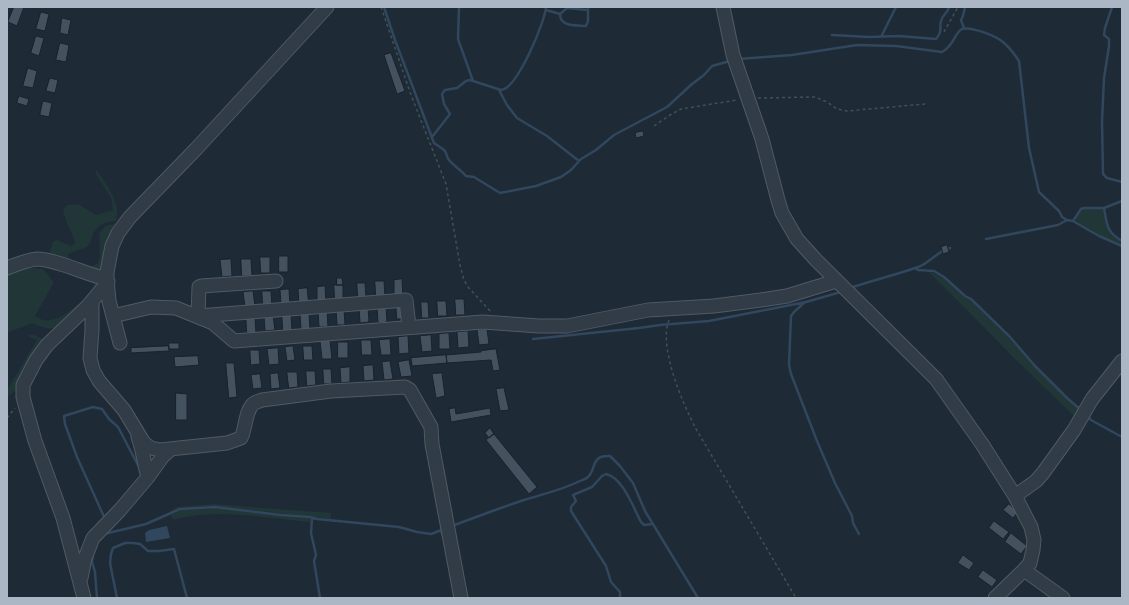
<!DOCTYPE html>
<html>
<head>
<meta charset="utf-8">
<style>
	body { margin:0 }
	#map { position:relative; width:1129px; height:605px; overflow:hidden; background:#1e2a36; font-family:"Open Sans",sans-serif }
	canvas { display:block }
	.frame { position:absolute; inset:0; border:8px solid #abb7c4; pointer-events:none }
</style>
</head>
<body>
<div id="map">
<canvas width="1129" height="605"></canvas>
<div class="frame"></div>
</div>
<script>
const c = document.querySelector('canvas').getContext('2d');
c.lineJoin = 'round';
function fillPath(path, color) { c.fillStyle = color; c.fill(path, 'evenodd'); }
function stroke(path, color, width, dash) { c.strokeStyle = color; c.lineWidth = width; c.lineCap = dash ? 'butt' : 'round'; c.setLineDash(dash || []); c.stroke(path); }
const green = new Path2D(`
	M96,169C105,183 122,203 116,221C104,222 96,225 92,237C91,240 91,243 88,246C83,250 75,250 68,254V258L75,262L90,267L98,263L100,254L99,234L105,226L114,224L110,237L102,271L48,257L53,242L57,240L71,246L75,243C72,231 65,222 63,210L67,205L78,204L96,215L113,210L111,198L96,174Z
	M1104,208C1106,225 1106,233 1122,242V245L1100,236L1075,220C1084,205 1087,208 1104,208Z
	M19,267L43,269L54,282L35,316C38,317 41,320 44,320C62,323 85,299 94,285L90,279L99,281L100,287C90,298 69,324 56,328C48,330 39,326 32,323L7,333V271Z
	M929,272C942,274 952,286 962,295C965,297 967,297 970,300C986,316 1003,331 1018,348C1038,370 1058,392 1081,411L1077,419L1015,359Z
	M29,334L35,335L42,339L43,341L18,390L9,395L7,401V390L37,340L29,337Z
	M213,504L331,513V519L215,506L181,508L169,513L177,507Z
	M215,508L282,516L311,518L310,522C267,518 215,508 174,520L170,515L181,510Z`);
const water = new Path2D(`
	M167,526L170,538L146,542L145,533L149,530Z`);
const stream = new Path2D(`
	M384,7L395,40L434,143C438,146 442,148 445,151C447,154 447,158 449,160C453,165 461,170 466,176L474,177L500,193L536,186L561,177L571,170L581,159L596,150L614,135L667,107L692,84L704,75L712,66L730,61
	M459,7L458,39L473,81
	M1112,7L1105,28L1104,35L1109,39V46L1104,78L1102,121L1103,174L1107,178L1122,182
	M546,10L560,14C560,27 576,25 586,26L588,21V7
	M560,14L567,8L587,10
	M964,28L961,20L963,16L965,7
	M832,35L869,37L899,36L936,39C943,31 939,28 941,21C942,15 948,13 949,7
	M881,37L896,7
	M738,59L792,55L857,45L896,46L942,52C955,45 954,33 962,29C971,26 996,36 1003,42C1009,47 1015,55 1019,61L1029,148L1039,192L1059,211L1062,217L1067,220L1073,221L1099,236L1122,246
	M499,90L507,105L517,118L547,136L579,161
	M432,137L450,114L444,104L442,94L445,90L457,88L466,81L470,80L501,90C517,89 545,22 546,7
	M1104,208C1107,224 1106,232 1122,241
	M1073,221L1081,209L1084,208H1104L1122,201
	M986,239L1058,225L1067,220
	M915,268L918,270L934,271L944,277L965,296L971,299L1010,337L1035,366L1067,398L1081,410
	M850,288C873,280 896,275 918,267C930,263 937,251 950,248
	M805,302L794,312L791,316L789,365L791,374L817,441L835,483L852,516L853,523L859,534
	M533,339L639,328L660,325L709,321L806,302L841,292
	M1087,416L1091,420L1122,437
	M312,518L311,533L316,555L314,561L320,598
	M105,519L77,457L65,424L64,416L93,407L102,409L109,419L118,427L140,469
	M452,526C476,517 500,508 524,500C543,494 562,490 580,481C582,480 586,479 588,477C597,469 590,455 610,456L620,466L633,483L645,511L698,598
	M441,530L444,539
	M104,534L146,524L180,509L215,507L281,515L310,517L317,519L399,527L417,532L431,534L444,529
	M93,555L92,562L95,572L97,598
	M117,598L110,563L111,554L113,548L125,543H133L140,544L148,551H159L174,549L187,598
	M620,598V592L611,582L606,566L571,511V507L576,501L573,495L592,487L602,476L606,474C623,478 633,507 641,522L644,525L652,524`);
const building = new Path2D(`
	M14,7H24L17,26L8,22Z
	M41,12L49,14L45,31L36,29Z
	M62,18L71,20L68,35L60,33Z
	M36,36L44,38L39,56L31,53Z
	M60,43L69,45L66,62L56,60Z
	M391,53L405,91L397,94L384,55Z
	M28,68L37,71L33,88L23,86Z
	M50,78L58,80L55,93L46,91Z
	M19,96L29,99L27,106L17,103Z
	M43,101L52,103L49,117L40,115Z
	M643,131L644,136L636,138L635,133Z
	M947,245L949,252L943,254L941,247Z
	M279,256H288V272H279Z
	M260,257H270V273H261Z
	M231,259L232,276L222,277L220,260Z
	M241,259H251L252,276H242Z
	M337,278H342L343,285H337Z
	M402,279L403,298L394,295V280Z
	M375,281H384L385,296L376,297Z
	M357,283H365L366,298H358Z
	M334,285H343V300L335,301Z
	M325,286L326,303L317,304V287Z
	M307,288L309,305L299,306L298,289Z
	M289,289L290,305H281L280,290Z
	M253,291L255,306L245,307L243,292Z
	M262,291H271L272,307H263Z
	M455,299H464L465,315H456Z
	M437,301H446L447,316H438Z
	M421,302H428L429,318H422Z
	M386,305L387,322L378,323L377,306Z
	M396,305H405L406,319H397Z
	M368,307L369,322L360,323L359,308Z
	M344,309L345,325H337L336,310Z
	M327,310L328,327H319L318,311Z
	M309,313L310,330H301L300,314Z
	M282,314H291L292,330L283,331Z
	M273,315L275,330L265,331L264,316Z
	M246,317H255L256,333H247Z
	M487,329L489,344L479,345L477,330Z
	M468,331L469,347L458,348L457,332Z
	M449,333L450,349H439V334Z
	M431,335L432,351L422,352L420,336Z
	M408,336L409,353L399,354L398,337Z
	M390,339L391,355H381L379,340Z
	M330,340L332,359H322L320,341Z
	M361,340H371L372,355H362Z
	M338,342H348V358H338Z
	M169,343H179V349H169Z
	M169,346V351L131,353V348Z
	M293,346L295,360L287,361L285,347Z
	M303,346H312L313,360H304Z
	M278,348L279,364L269,365L267,349Z
	M496,349L500,370L493,371L491,360L447,363L446,355L481,352V351Z
	M250,350H259L260,364L251,365Z
	M446,355L447,363L412,366L411,358Z
	M198,356L199,365L175,367L174,357Z
	M409,360L412,376L401,377L398,362Z
	M390,361L393,379L384,380L382,362Z
	M226,363H234L237,397L229,398Z
	M373,365L374,380L364,381L363,366Z
	M350,367V382L341,383L340,368Z
	M323,369H331L332,384H324Z
	M306,371H315L316,385L307,386Z
	M287,372H297L298,387L289,388Z
	M278,373L280,388L271,389L270,374Z
	M442,373L445,396L436,398L432,374Z
	M260,374L262,388L253,389L251,375Z
	M504,388L509,410L500,411L496,389Z
	M176,393L187,394V420H176Z
	M455,408L456,414L490,408L491,415L451,422L449,409Z
	M490,428L494,434L489,438L485,433Z
	M494,434L537,487L529,494L486,440Z
	M1009,504L1018,512L1013,518L1003,510Z
	M994,521L1009,532L1003,539L989,528Z
	M1011,533L1027,546L1021,554L1005,542Z
	M963,555L974,563L969,570L958,563Z
	M983,570L997,580L992,587L978,577Z`);
const path = new Path2D(`
	M381,7L411,95L446,184L460,265L464,280L468,287L491,312
	M944,32L958,7
	M758,98L815,97L827,102L837,109L847,111L925,104
	M654,126L670,115L681,109L737,100
	M669,320C658,347 683,404 696,429L796,598
	M7,418L15,408`);
const minor = new Path2D(`
	M723,7L733,55L762,139L778,200L782,213L797,239L816,260L936,379L982,444L1015,496L1031,527L1034,540L1033,550L1030,563L1024,570L995,598
	M7,268C17,264 27,260 37,259C55,259 88,275 107,279
	M276,281L201,286L199,287L198,316L406,300L409,327
	M92,302V330L90,358L93,370L99,381L124,410L144,443L151,448L160,450L227,443L241,438C246,428 245,412 253,404C255,402 260,401 262,400L331,391L405,387L410,390L431,427L432,444L461,598
	M113,316L151,307L176,308L213,323L234,341L483,322L539,326H567L648,310L714,306L761,300L787,296L836,281
	M120,343L109,301L107,279V272L112,246L118,233L130,217L196,149L327,7
	M148,477L163,456L171,449
	M1015,496L1036,481L1043,473L1074,430L1092,399L1122,361
	M1024,570L1063,598
	M81,578L85,558L93,538L120,510L148,477C144,464 143,450 138,437
	M84,598L63,518L35,441L23,397V385L36,360L47,345L88,306L108,282`);
fillPath(green, '#203637');
fillPath(water, '#31475d');
stroke(stream, '#31475d', 2.5);
fillPath(building, '#445260');
stroke(building, '#19232d', 1);
stroke(minor, '#4f5a65', 15);
stroke(path, '#3e5354', 1.5, [3, 3]);
stroke(minor, '#323c46', 13);
</script>
</body>
</html>
